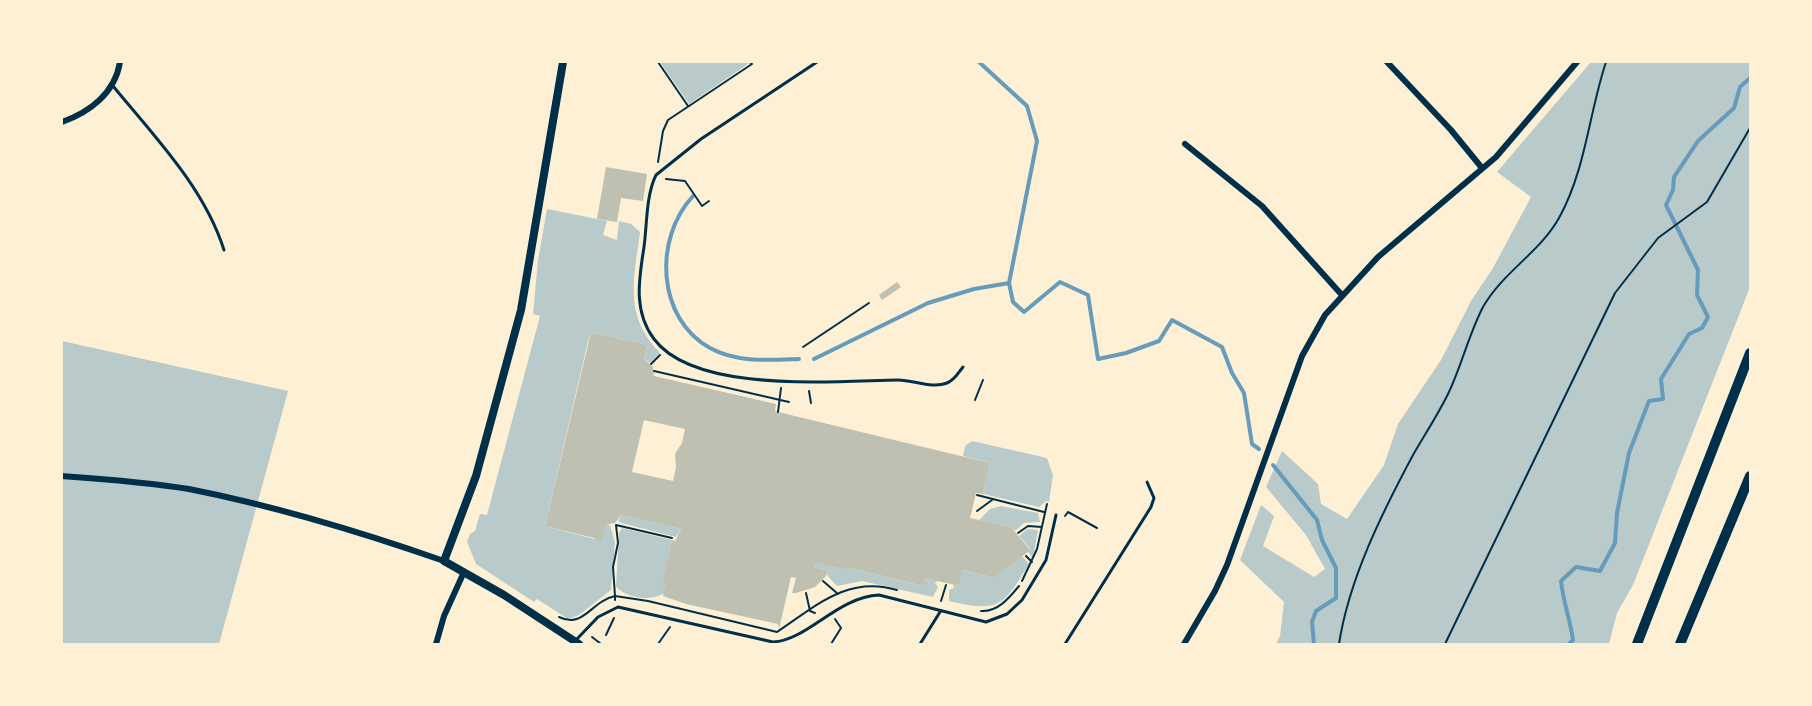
<!DOCTYPE html>
<html>
<head>
<meta charset="utf-8">
<style>
	body { margin:0 }
	#map { position:relative; width:1812px; height:706px; overflow:hidden; background:#fdf0d5; font-family:"IBM Plex Serif",serif }
	canvas { display:block }
	.frame { position:absolute; inset:0; border:63px solid #fdf0d5; pointer-events:none }
</style>
</head>
<body>
<div id="map">
<canvas width="1812" height="706"></canvas>
<div class="frame"></div>
</div>
<script>
const c = document.querySelector('canvas').getContext('2d');
c.lineJoin = 'round';
function fillPath(path, color) { c.fillStyle = color; c.fill(path, 'evenodd'); }
function stroke(path, color, width, dash) { c.strokeStyle = color; c.lineWidth = width; c.lineCap = dash ? 'butt' : 'round'; c.setLineDash(dash || []); c.stroke(path); }
const green = new Path2D(`
	M660,62H751L689,104Z
	M1591,62H1750V287L1633,585L1617,613L1609,644H1276L1280,636L1284,602L1240,560L1261,505L1274,516L1263,546L1314,577L1325,569L1306,535L1266,487L1282,451L1318,484L1321,504L1347,519L1384,465L1398,424L1441,360L1471,301L1493,268L1531,197L1497,172Z
	M547,209L607,221L603,235L617,240L619,221L631,224L640,232C634,279 623,315 660,353L650,363L644,359L647,345L591,332L588,341L545,526L594,539L605,525H610L615,542L611,590L579,615L568,619L537,599L534,602L476,564L467,542L470,534L475,531L480,514L487,515L540,316L533,314L538,260Z
	M62,341L288,391L219,644H62Z
	M972,441L1047,458L1053,475L1049,502L1046,501L1039,507L983,494L990,463L963,456L965,446Z
	M1001,506L1038,513L1040,522L1024,523L1015,531L1011,527L979,520L990,509Z
	M621,515L681,529L676,537L621,523L618,521Z
	M622,528L672,540L662,581L665,582L664,593C652,602 624,598 616,586L619,533Z
	M1027,529L1038,530L1033,558L1028,552L1030,549L1019,536Z
	M1022,556L1029,564C1003,606 1000,613 949,601V590L954,588L953,585L959,586L963,570L995,578Z
	M815,563L846,570V567L922,586L925,578L938,581L935,583L938,587L933,597L862,581L837,586L827,575L828,571L814,567Z`);
const stream = new Path2D(`
	M979,62L1027,106L1037,141L1009,283L1013,302L1024,312L1060,282L1088,295L1098,359L1126,353L1159,341L1172,320L1222,347L1232,373L1244,393L1252,444L1259,449
	M693,196C653,239 657,319 710,348C737,363 770,360 799,359
	M814,359L928,303L974,289L1009,283
	M1273,465L1317,520L1322,540L1336,568V598L1316,611L1312,622L1314,644
	M1569,644L1573,640C1570,619 1563,601 1561,581L1576,567L1600,571L1615,543L1617,513L1629,453L1649,401L1663,399L1661,379L1689,334L1702,328L1708,317L1697,295L1698,270L1666,205L1673,190L1674,177L1698,141L1734,108L1740,87L1750,78`);
const building = new Path2D(`
	M606,167L647,174L643,201L621,198L617,222L597,219Z
	M897,282L901,287L882,300L879,295Z
	M591,332L647,345L644,359L653,367L654,376L776,404L775,411L778,412L990,463L983,494L976,493L970,518L1011,527L1030,550L995,578L963,570L959,586L925,578L923,586L846,567V570L815,563L814,567L828,571L826,576L815,587L796,593H792L796,578L791,577L779,629L778,624L686,604L663,596L665,582L662,581L672,540L675,541L681,529L621,515L615,523L605,525L602,540L545,526ZM644,420L685,429L682,443L675,454L676,467L673,481L632,472Z`);
const path = new Path2D(`
	M658,62L688,106
	M658,162L663,131L668,120L752,64L750,62
	M666,179L685,181L702,206L709,201
	M803,347L869,303
	M651,364L660,355
	M654,371L789,402
	M809,391L811,403
	M975,400L983,380
	M778,412L781,388
	M977,495L1044,512
	M977,511L992,500
	M1065,516L1068,512L1097,528
	M1018,533L1028,526L1042,527
	M1026,556L1032,562
	M823,581L838,594
	M1022,581L1037,549L1047,504
	M806,593L810,611L815,613
	M615,600V596L648,601L777,632C816,606 848,575 897,590
	M941,601L946,585
	M981,611C998,612 1009,598 1019,586
	M559,617C584,629 591,601 615,596L613,567L618,543L616,525L672,538
	M606,635L614,618
	M592,637L601,644
	M658,644L670,627
	M831,644L841,628L835,619
	M1339,644C1349,579 1382,513 1413,455C1425,434 1439,413 1449,392C1462,364 1469,334 1483,307C1503,272 1540,252 1559,218C1586,169 1589,113 1606,62
	M1445,644L1615,293L1658,238L1707,202L1750,128`);
const service = new Path2D(`
	M817,62L701,139L656,175C646,195 647,225 644,247C639,279 633,311 654,339C695,394 835,381 898,380C914,380 932,389 947,383C955,380 958,373 963,367
	M113,86C154,136 204,187 224,250
	M576,640L598,617L618,607L773,642C808,640 837,597 879,595L986,622L1007,614L1022,600L1046,560L1056,515
	M920,644L940,612
	M1065,644L1151,507L1154,498L1147,482`);
const minor = new Path2D(`
	M1387,62L1451,130L1482,168
	M62,122C90,112 115,93 120,62
	M1185,144L1262,206L1341,294
	M62,476C104,479 147,482 189,489C275,506 361,532 444,561
	M436,644L444,616L464,572
	M1184,644L1215,591L1227,565L1302,356L1325,315L1378,257L1496,157L1577,62`);
const tertiary = new Path2D(`
	M563,62L521,310L476,476L444,561L504,595L579,644`);
const motorway = new Path2D(`
	M1637,644L1750,353
	M1680,644L1750,476`);
fillPath(green, '#b9caca');
stroke(stream, '#669bbc', 4);
fillPath(building, '#bec0b2');
stroke(path, '#003049', 2);
stroke(service, '#003049', 3);
stroke(minor, '#003049', 6);
stroke(tertiary, '#003049', 8);
stroke(motorway, '#003049', 10);
</script>
</body>
</html>
